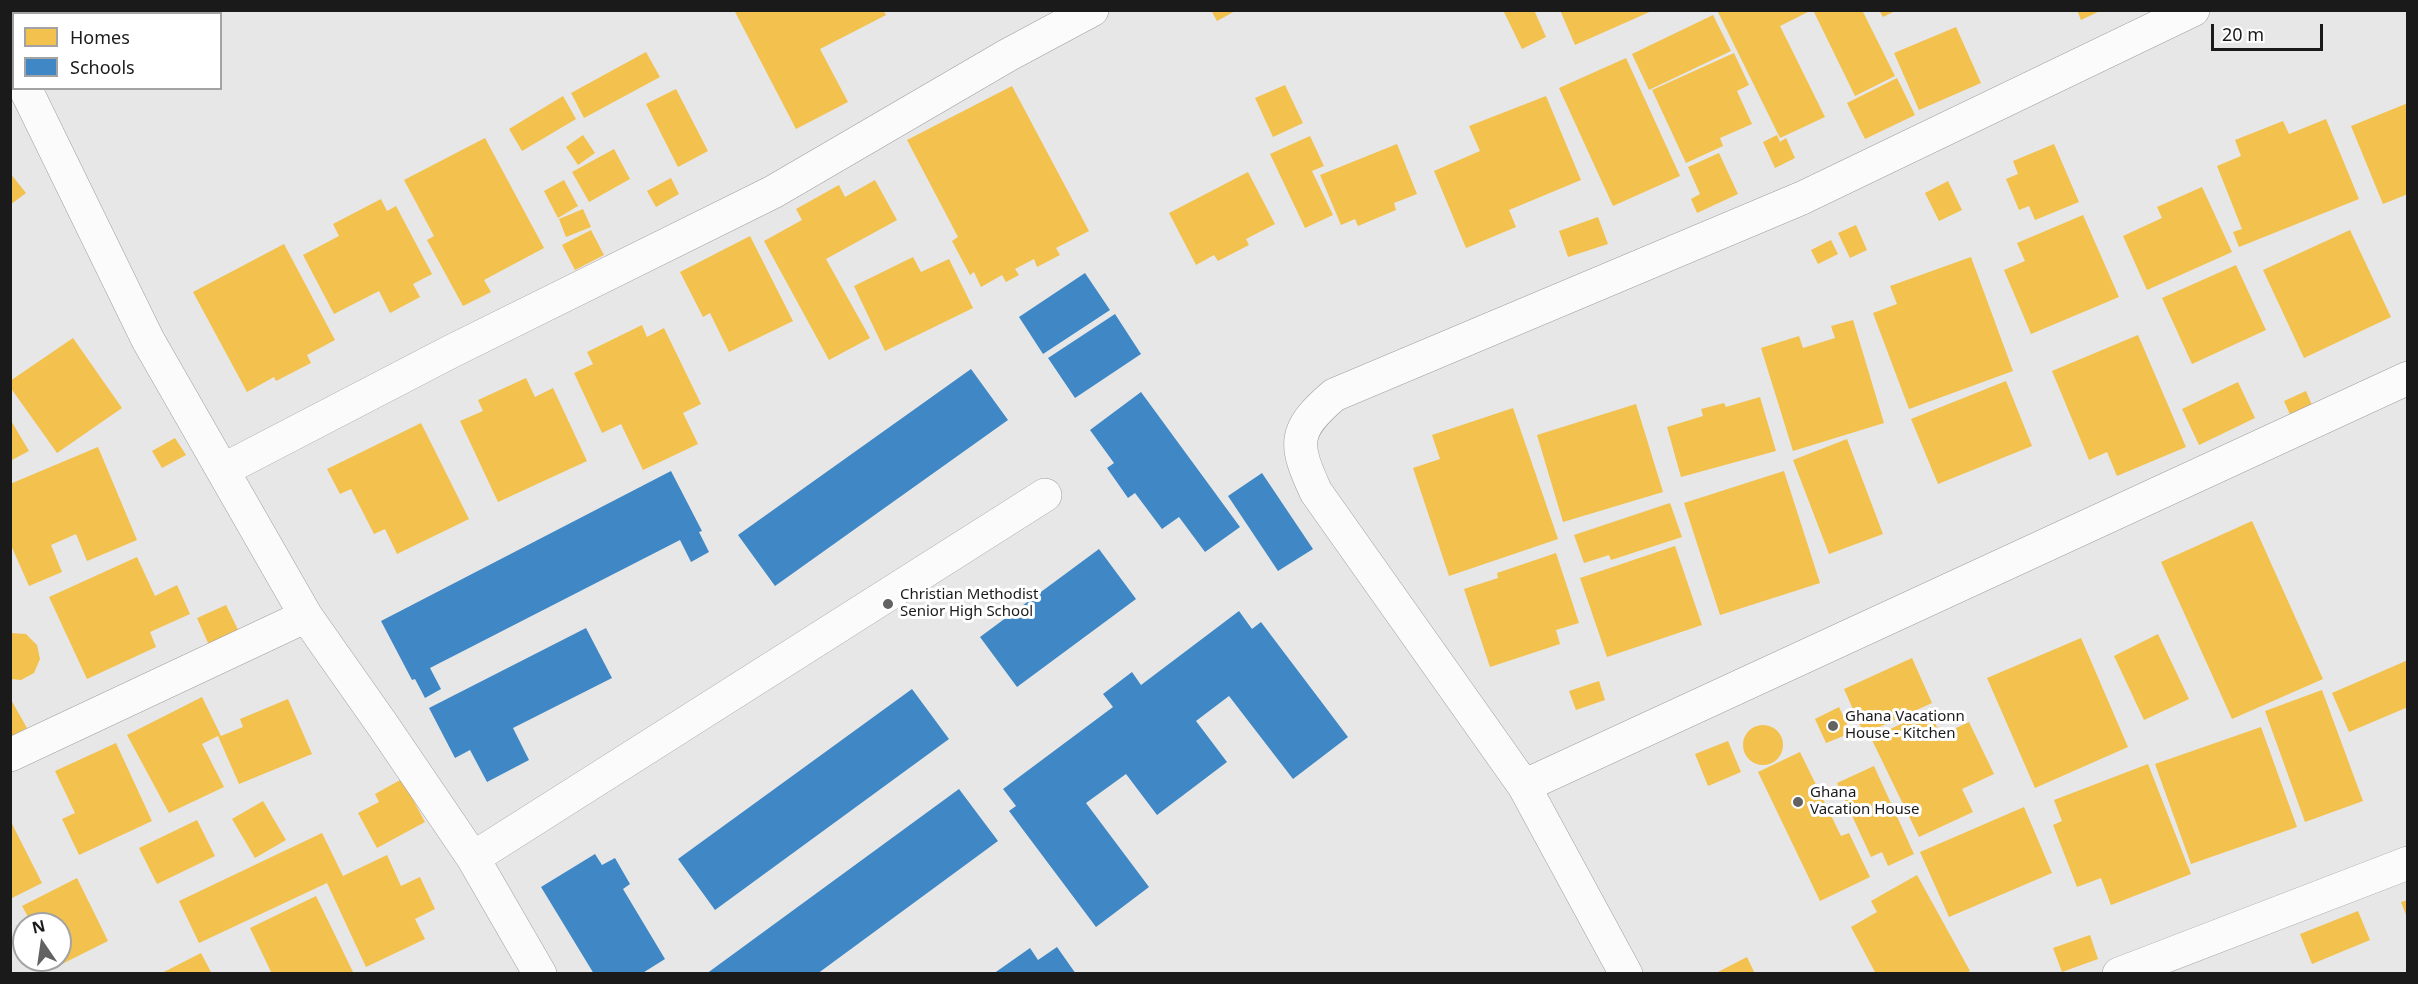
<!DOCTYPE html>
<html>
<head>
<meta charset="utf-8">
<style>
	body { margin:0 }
	#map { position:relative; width:2418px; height:984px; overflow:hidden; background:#e7e7e7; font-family:"Noto Sans",sans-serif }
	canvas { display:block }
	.frame { position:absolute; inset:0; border:12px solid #1a1a1a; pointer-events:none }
	.legend { position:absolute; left:12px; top:12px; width:210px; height:78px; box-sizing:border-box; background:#fff; border:2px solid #a3a3a3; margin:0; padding:8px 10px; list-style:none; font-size:18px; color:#1a1a1a }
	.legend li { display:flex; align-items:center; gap:12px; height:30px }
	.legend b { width:30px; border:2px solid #a3a3a3 }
	.north { position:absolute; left:12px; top:912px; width:60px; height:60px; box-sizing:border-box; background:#fff; border:2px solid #a3a3a3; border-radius:50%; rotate:347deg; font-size:16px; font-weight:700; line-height:24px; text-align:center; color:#1a1a1a }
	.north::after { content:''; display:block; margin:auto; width:21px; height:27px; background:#626262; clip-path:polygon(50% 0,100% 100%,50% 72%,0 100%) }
	.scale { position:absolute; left:2211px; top:24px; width:112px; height:27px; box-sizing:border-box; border:3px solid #1a1a1a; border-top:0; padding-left:8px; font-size:18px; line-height:21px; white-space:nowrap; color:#1a1a1a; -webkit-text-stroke:4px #fff; paint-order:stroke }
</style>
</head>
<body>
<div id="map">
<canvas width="2418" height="984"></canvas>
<div class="frame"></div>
<ul class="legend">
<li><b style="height:16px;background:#f2c14e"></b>Homes</li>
<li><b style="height:16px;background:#3f88c5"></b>Schools</li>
</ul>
<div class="north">N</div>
<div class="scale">20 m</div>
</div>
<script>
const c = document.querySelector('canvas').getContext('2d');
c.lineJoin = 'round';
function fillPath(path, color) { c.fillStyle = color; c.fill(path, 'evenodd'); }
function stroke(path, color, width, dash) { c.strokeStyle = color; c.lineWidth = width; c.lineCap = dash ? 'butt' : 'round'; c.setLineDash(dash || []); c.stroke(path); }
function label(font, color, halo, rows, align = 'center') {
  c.font = font + ' "Noto Sans",sans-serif'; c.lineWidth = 6; c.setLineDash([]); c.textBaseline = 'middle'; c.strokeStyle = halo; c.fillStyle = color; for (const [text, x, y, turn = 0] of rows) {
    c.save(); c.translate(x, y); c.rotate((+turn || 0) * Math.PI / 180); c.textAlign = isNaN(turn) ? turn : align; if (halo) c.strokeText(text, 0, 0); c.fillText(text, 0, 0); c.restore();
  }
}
const homes = new Path2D(`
	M56,10H125L127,14H51Z
	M734,10H883L886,15L820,49L848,102L796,129Z
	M1211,10H1237L1217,21Z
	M1503,10H1534L1546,37L1522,49Z
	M1560,10H1654L1575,45Z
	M1717,10H1812L1780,26L1825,117L1780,138Z
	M1813,10H1862L1895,76L1855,96Z
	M1879,10H1897L1883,17Z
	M2077,10H2102L2081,20Z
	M1713,15L1731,51L1649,90L1632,54Z
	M1956,27L1981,83L1919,110L1894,53Z
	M646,52L660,77L584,118L571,93Z
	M1734,53L1749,85L1737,91L1752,124L1720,138L1723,146L1686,163L1652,90Z
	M1626,58L1680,176L1613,206L1559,88Z
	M1897,78L1915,115L1865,139L1847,103Z
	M1285,85L1303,123L1273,137L1255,98Z
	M1012,86L1089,231L1056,248L1060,255L1037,267L1034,259L1015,269L1019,275L1006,282L1002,275L981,287L974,272L970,275L952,241L958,237L907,140Z
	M676,89L708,151L678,167L646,104Z
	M563,96L576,119L522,151L509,129Z
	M1546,96L1581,180L1509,210L1516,227L1466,248L1434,171L1480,151L1469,126Z
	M2408,103V194L2383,204L2351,126Z
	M2326,119L2359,199L2239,247L2233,232L2242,229L2217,166L2241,156L2235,140L2283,121L2289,134Z
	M583,135L595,153L578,165L566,147Z
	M1777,135L1780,142L1786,138L1795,158L1775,168L1763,142Z
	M1310,136L1324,166L1312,171L1333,215L1305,228L1270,154Z
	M485,138L544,248L484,280L491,292L463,306L427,240L434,236L404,180Z
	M1397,144L1417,194L1394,203L1396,210L1358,226L1355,219L1341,225L1320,175Z
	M2054,144L2079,202L2035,220L2029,206L2019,210L2006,179L2018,174L2013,161Z
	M614,149L630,179L589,202L572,172Z
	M1719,153L1738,194L1697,213L1691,199L1700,194L1688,167Z
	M1248,172L1275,224L1246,239L1249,245L1218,261L1214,255L1196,265L1169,213Z
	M10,173L26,193L10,205Z
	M671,178L679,194L656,207L647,191Z
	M564,180L578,206L558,218L544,191Z
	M875,180L897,220L826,259L870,338L829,360L764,241L802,220L796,209L839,185L845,197Z
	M1948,181L1962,210L1939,221L1925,193Z
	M2202,187L2232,252L2147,290L2123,236L2162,218L2157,207Z
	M381,199L387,211L396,206L432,274L413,284L420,297L390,313L379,291L334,314L303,255L339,236L333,224Z
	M583,209L591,227L566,237L559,219Z
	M2083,215L2119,297L2031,334L2004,270L2025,261L2017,243Z
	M1598,217L1608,244L1568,257L1559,231Z
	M1856,225L1867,250L1850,258L1838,233Z
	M591,230L604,255L575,270L562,245Z
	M2350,230L2391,317L2304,358L2263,270Z
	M750,236L793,321L729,352L710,313L703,317L680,272Z
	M1831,240L1838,254L1818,264L1811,250Z
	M284,244L335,340L307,355L311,363L276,381L274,377L247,392L193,292Z
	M913,257L921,272L949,259L973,308L885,351L854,286Z
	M1971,257L2013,371L1909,409L1873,313L1897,304L1890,286Z
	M2236,265L2266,330L2192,364L2162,298Z
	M1853,320L1884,423L1793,451L1761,348L1799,336L1803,348L1835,338L1831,326Z
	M642,325L647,337L664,328L701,404L683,413L698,444L643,470L621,424L602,433L574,373L593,364L587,352Z
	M2138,335L2186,447L2117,476L2107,452L2089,460L2052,371Z
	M73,338L122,408L57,453L10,387V381Z
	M526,378L535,397L553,388L587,461L498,502L460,421L483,411L478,400Z
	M2006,381L2032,446L1938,484L1911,419Z
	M2238,382L2255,418L2199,445L2182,409Z
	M2306,391L2315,412L2293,421L2284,401Z
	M1760,397L1776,451L1681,477L1667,427L1703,416L1701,409L1724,403L1726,407Z
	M1636,404L1663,492L1563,522L1537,435Z
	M1513,408L1558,539L1449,576L1413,468L1440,459L1432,435Z
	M10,419L29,451L10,461Z
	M421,423L469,519L397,554L385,529L374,534L351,489L340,494L327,469Z
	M175,438L186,455L162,468L152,451Z
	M1847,439L1883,534L1829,554L1793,460Z
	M98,447L137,540L87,561L76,534L51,545L62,572L29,586L10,543V484Z
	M1784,471L1820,583L1720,615L1684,503Z
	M1670,503L1682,537L1611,560L1609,555L1584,563L1574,535Z
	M2252,521L2323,679L2232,719L2161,562Z
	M1675,546L1702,625L1607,657L1580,578Z
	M1556,553L1579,623L1556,630L1560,644L1490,667L1464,589L1498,578L1497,573Z
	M137,557L155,596L177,585L190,614L150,632L156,647L87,679L49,597Z
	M226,605L242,638L212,652L197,618Z
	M10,633L26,634L37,645L40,659L34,673L21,680L10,679Z
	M2158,634L2189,699L2144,720L2114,656Z
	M2081,638L2128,747L2035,788L1987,678Z
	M1912,658L1932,703L1864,734L1844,689Z
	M2408,660V707L2349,732L2332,693Z
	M1599,681L1605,700L1576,710L1569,691Z
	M2322,690L2363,801L2305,822L2265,711Z
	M202,697L221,736L243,727L240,719L288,699L312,754L239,784L218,736L202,744L224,787L169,813L127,735Z
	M10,698L27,728L10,737Z
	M1839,707L1851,733L1826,743L1815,719Z
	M1929,711L1941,735L1969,722L1994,774L1962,789L1973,812L1919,837L1871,738Z
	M1743 745a20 20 0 1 1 40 0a20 20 0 1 1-40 0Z
	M2261,727L2297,827L2191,864L2155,764Z
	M1728,741L1741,772L1708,786L1695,754Z
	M116,743L152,821L79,855L62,819L75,813L55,771Z
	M1800,752L1841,836L1849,833L1870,877L1820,901L1758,772Z
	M2148,764L2191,874L2111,905L2101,878L2077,887L2053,825L2062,821L2054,800Z
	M1874,766L1914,854L1888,866L1882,852L1871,857L1837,783Z
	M402,779L425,822L377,848L358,813L379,802L375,794Z
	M263,801L286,840L255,858L232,819Z
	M2024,807L2052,873L1949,917L1920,852Z
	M10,820L42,883L10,899Z
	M197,820L215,856L157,884L139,848Z
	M322,833L343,876L387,855L401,886L420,877L435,909L415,919L425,939L366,967L327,883L199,943L179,901Z
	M1917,875L1970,971L1964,974H1876L1851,927L1877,912L1871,901Z
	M77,878L108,941L54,968L50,960H60V924H32L22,906Z
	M316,896L353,972L272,974L250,928Z
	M2408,900V917H2407L2401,902Z
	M2358,911L2370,940L2312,964L2300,934Z
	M2090,935L2098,959L2062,972L2053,948Z
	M201,953L212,974H160Z
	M1747,957L1755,974H1714Z`);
const schools = new Path2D(`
	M1085,273L1110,310L1043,354L1019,317Z
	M1115,314L1141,354L1075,398L1048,358Z
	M971,369L1008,420L775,586L738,535Z
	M1141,392L1240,527L1205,552L1179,517L1162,529L1135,493L1128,498L1107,468L1114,463L1090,430Z
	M671,471L702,531L699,532L709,552L691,562L680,540L430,668L441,689L425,698L415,679L412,680L381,621Z
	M1262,473L1313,549L1278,571L1228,496Z
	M1099,549L1136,599L1017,687L980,637Z
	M1239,611L1252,629L1261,622L1348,737L1293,779L1229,696L1196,721L1227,762L1157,815L1126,774L1086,803L1149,887L1096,927L1009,811L1016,806L1003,789L1113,707L1103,694L1132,672L1141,685Z
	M586,628L612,678L513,728L529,760L487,782L470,750L455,758L429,708Z
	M912,689L949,739L715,910L678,859Z
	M959,789L998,841L817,974H706Z
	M595,854L602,865L615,858L630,884L623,889L665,959L641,974H594L541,887Z
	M1057,947L1076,974H993L1030,948L1038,960Z`);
const minor = new Path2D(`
	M11,10L14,15
	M25,88L148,340L306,616L384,727L473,858L540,974
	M223,470L452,351L773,192L1008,55L1092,10
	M10,755L306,616
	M1524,786L2408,378
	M473,858L1045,495
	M1626,974L1524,786L1316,492C1294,444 1292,431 1334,395L1802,198L2193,10
	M2119,974L2408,863`);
const markers = [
	[888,604,6,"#626262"],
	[1833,726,6,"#626262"],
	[1798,802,6,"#626262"]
];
const poiNames = [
	["Christian Methodist",900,595],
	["Senior High School",900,612],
	["Ghana Vacationn",1845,717],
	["House - Kitchen",1845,734],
	["Ghana",1810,793],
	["Vacation House",1810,810]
];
fillPath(homes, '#f2c14e');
fillPath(schools, '#3f88c5');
stroke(minor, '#9e9e9e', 34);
stroke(minor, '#fbfbfb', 33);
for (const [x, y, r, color] of markers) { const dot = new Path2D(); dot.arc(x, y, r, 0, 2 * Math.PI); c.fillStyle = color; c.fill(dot); stroke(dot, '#fff', 2); }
label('15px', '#1a1a1a', '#fff', poiNames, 'left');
</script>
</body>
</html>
